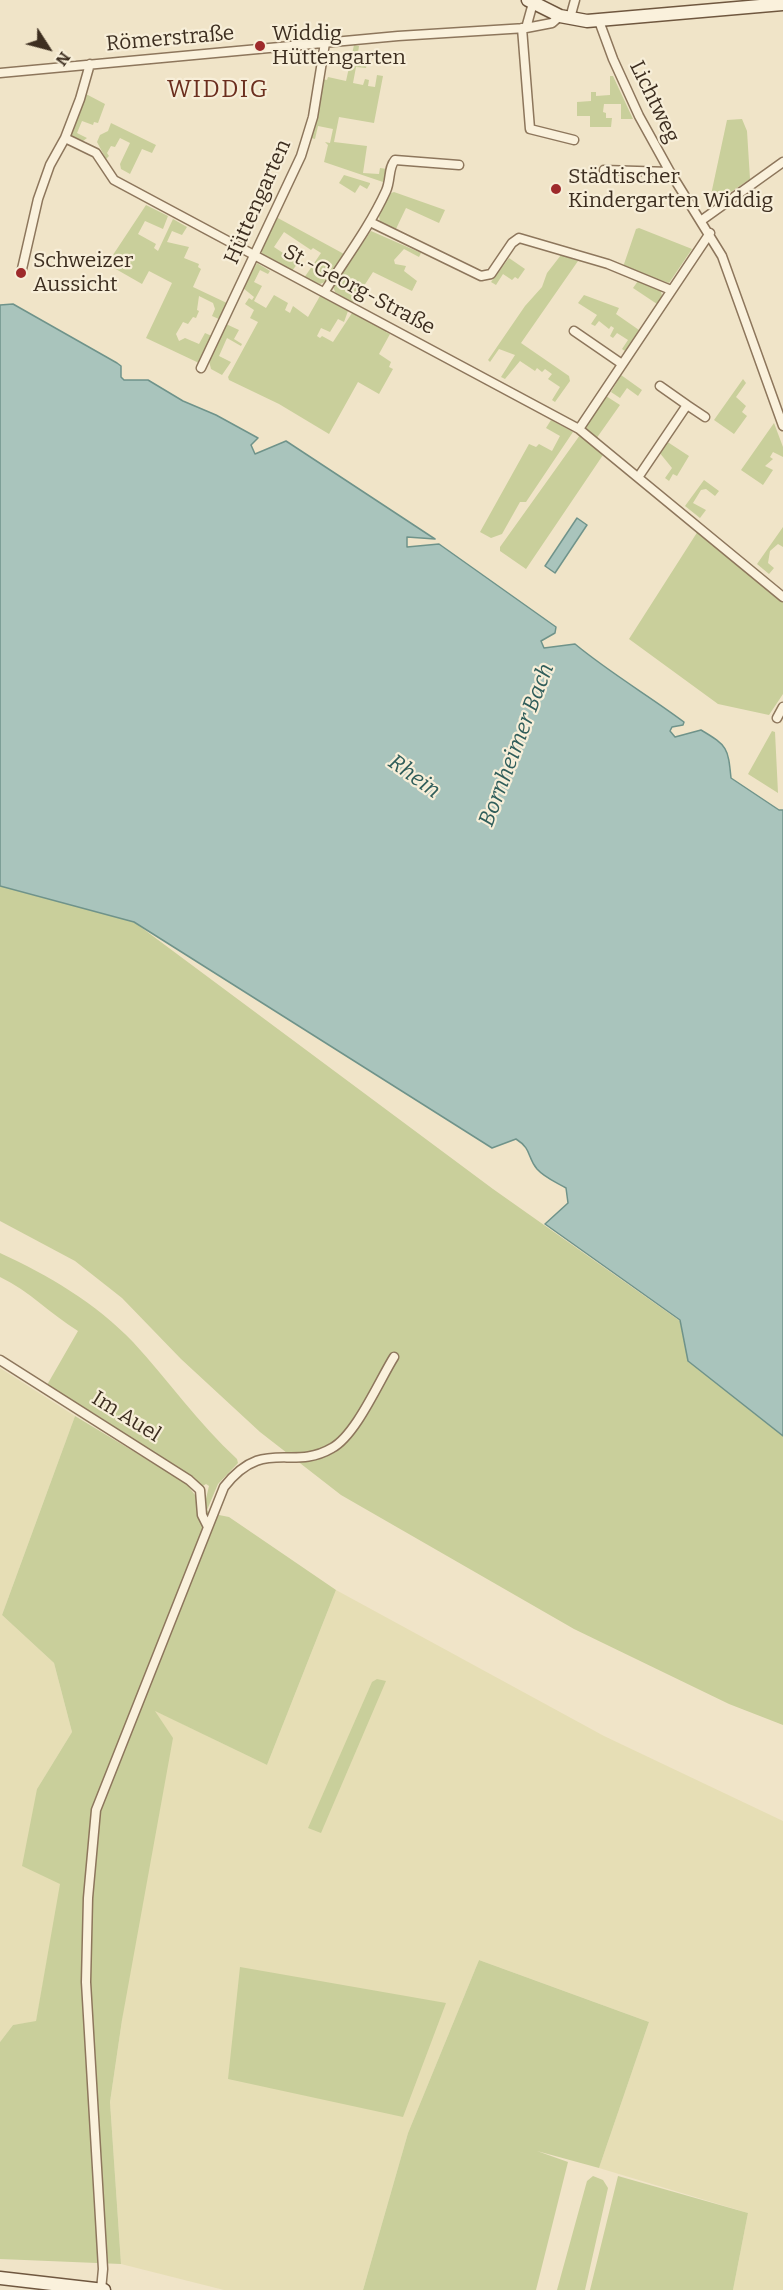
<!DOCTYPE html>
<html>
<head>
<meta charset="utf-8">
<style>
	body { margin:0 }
	#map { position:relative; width:783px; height:2290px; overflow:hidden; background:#f0e4c8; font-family:Bitter,serif }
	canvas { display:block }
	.north { position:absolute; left:18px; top:18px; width:60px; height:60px; -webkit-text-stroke:4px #f7eed8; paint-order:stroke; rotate:126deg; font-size:16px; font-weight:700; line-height:24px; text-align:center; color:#3d2e20 }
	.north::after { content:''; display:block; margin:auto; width:21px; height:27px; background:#3d2e20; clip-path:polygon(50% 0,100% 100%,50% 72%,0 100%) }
</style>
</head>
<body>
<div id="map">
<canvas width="783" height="2290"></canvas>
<div class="north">N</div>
</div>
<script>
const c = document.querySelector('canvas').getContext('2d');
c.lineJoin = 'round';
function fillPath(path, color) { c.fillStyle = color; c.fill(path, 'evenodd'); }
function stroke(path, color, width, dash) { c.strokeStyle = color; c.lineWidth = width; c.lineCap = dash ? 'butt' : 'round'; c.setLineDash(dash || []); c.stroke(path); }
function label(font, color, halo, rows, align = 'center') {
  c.font = font + ' Bitter,serif'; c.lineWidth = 4.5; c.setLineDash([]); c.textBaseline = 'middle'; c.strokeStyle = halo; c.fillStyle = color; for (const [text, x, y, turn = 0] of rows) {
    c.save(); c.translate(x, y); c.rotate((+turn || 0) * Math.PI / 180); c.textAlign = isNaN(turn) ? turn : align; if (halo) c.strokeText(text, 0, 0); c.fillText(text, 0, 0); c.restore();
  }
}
const farmland = new Path2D(`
	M0,1368L75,1416L2,1615L54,1663L72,1732L37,1789L61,1884L36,2022L13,2025L0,2042Z
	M336,1590L604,1736L783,1821V2290H733L748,2213L599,2168L649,2022L479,1960L408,2133L363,2290H224L121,2264L110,2102L122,2020L154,1710L267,1765Z`);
const green = new Path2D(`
	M354,45L359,46L358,53L368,56L366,68L356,67L353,83L363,85L365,79L369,80L368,86L375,87L377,75L383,76L374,123L339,117L334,142L367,146L363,173L379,174L380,168L387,169L383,182L324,162L328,145L325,142L330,143L333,129L318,126L315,139L311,138L322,79L327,80L328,77L346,81Z
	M610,76H613L633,119H621V104H604L603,112L606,113V118H612L611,127H590V116H577V102L591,101V92H596V96L610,95Z
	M86,94L105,104L98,123L94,122L93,125L82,121L77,133L87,138L83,141L72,136L70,132Z
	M742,119L747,131L750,179L712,205L709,204L727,120Z
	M111,123L156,145L152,153L142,149L130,174L121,169L120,164L130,143L120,138L115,147L111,146L107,153L109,156L106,159L97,142L100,135L108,131Z
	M344,175L370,183V184L367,189L360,185L355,193L339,183Z
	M394,192L445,210L439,223L406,208L395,231L380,223L379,215L391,193Z
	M146,205L168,216L163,229L145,221L138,234L156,244L154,248L158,251L173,219L187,227L182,235L172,231L167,242L189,247L184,258L199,264L198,267L201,269L193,287L229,304L221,320L212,316L215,309L213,303L199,296L197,310L199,311L196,318L193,317L188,324L183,322L176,334L179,341L185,338L199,344L205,333L214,337L199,363L146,338L172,283L149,271L142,284L107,264Z
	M276,217L344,254L325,282L320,284L304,278L321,253L313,248L311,250L284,232L274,247L298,263L292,271L263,255L261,250Z
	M639,228L692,249L669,283L623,267L636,229Z
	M371,231L421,253L419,257L404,249L394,260L395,264L406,266L404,271L417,281L412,291L373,272L353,303L335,292L333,286Z
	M561,255L578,261L521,343L569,376L570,381L555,402L552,400L560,387L548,379L552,374L545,369L542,372L537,368L535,371L520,361L505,379L501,377L515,355L499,349L490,362L488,360L525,306L542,287L547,273Z
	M509,258L525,269L518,279L515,277L512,280L503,274L496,285L491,282Z
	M257,263L270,271L268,274L260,270L254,282L262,286L254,301L266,308L274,295L288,303L285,310L290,313L293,306L308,317L320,296L348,311L344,322L338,319L330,332L321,328L317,336L320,338L322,336L333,342L354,310L387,329L386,332L390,334L379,354L391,362L389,367L393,369L379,394L358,382L329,434L279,404L229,380L228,377L258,322L250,318L254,310L245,304L249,298L252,300L254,297L243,288Z
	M638,281L661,291L662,296L657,304L633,288Z
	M584,295L619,308L616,314L639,330L625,351L622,349L628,340L617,333L613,338L610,336L614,328L611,326L609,329L599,321L595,326L591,324L597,315L578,303Z
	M226,324L239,330L234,339L242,344L241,346L227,338L219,356L231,362L222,375L211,369L209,361Z
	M621,375L642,390L638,396L627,388L620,398L611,392Z
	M743,379L746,383L736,397L746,406L742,412L747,416L734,434L714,420Z
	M606,396L620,405L596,439L588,433L586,427Z
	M551,420L573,432L526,502H520L502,534L491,538L480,532L529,444L536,447L539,444L552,451L560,436L546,428Z
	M774,423L783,447V457L773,452L770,457L773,459L765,466L773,470L763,485L741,470Z
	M580,435L603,455L526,569L500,551V547Z
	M666,441L689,456L677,476L673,474L669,481L665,478L672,468L659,452Z
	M704,480L719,491L715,496L706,489L701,490L693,503L706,510L700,518L685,506Z
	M783,527V547L778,544L770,551L768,563L774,568L769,574L757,564Z
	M698,531L783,601V694L769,715L718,704L629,639Z
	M772,731L775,732L778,793L748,774Z
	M0,886L134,922L493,1189L680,1321L688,1361L783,1436V1725L729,1704L574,1629L341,1495L260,1432L181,1359L122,1298L75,1261L0,1221Z
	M0,1253C48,1275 96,1303 133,1342C169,1381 198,1423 237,1459L238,1463L218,1484L207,1510L209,1513L229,1517L336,1590L267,1765L155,1711L173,1738L122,2020L110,2102L121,2264L0,2259V2042L13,2025L36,2021L60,1884L22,1866L37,1789L72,1732L54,1663L2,1615L75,1416L186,1483L204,1507L209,1486L206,1484L201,1487L103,1419L47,1385L78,1331C50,1314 30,1291 0,1277Z
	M377,1679L386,1681L321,1833L308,1828L372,1682Z
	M479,1960L649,2022L599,2168L537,2151L568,2162L536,2290H363L408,2133Z
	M240,1967L446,2003L403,2117L228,2079Z
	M593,2176L603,2180L608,2188L585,2290H557L587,2181Z
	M618,2176L748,2213L733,2290H590Z`);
const water = new Path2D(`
	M13,304L117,363L121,366V377L124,380H148L183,401L216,415L258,438L251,445L255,454L286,441L435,539L407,537V547L439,544L556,627L555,633L541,641L544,648L575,644C610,673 648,695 684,722L683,725L672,727L670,731L675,737L701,730C728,746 728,748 731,778L779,810H783V1436L688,1361L680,1320L545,1224L568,1203L566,1188C556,1182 545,1178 537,1169C527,1157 532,1149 516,1139L492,1148L134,922L0,886V305Z
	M577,518L587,525L555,573L545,566Z`);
const street = new Path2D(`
	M570,18L575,0
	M599,21L613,59L639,116L670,172L722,256L783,426
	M522,28L530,129L574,140
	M526,28L533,3
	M0,73L398,36L526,28L552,23L560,16
	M65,138L96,153L114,180L579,429L783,597
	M604,170L670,172
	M702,220L783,162
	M370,222L481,276L491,274L512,243L519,238L608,264L671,290
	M22,269L38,199L50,165L65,138L80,99L90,64
	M325,291C346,258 370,226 386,191C391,180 388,168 395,160L459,165
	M574,331L622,364
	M201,368L301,156L313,117L325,43
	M687,405L705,417
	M579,429L710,233
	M639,476L687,405L660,386
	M777,718L783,707
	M0,1360L189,1480L200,1490L202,1515L207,1525
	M101,2290L103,2269L86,1982L88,1898L96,1810L224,1487C264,1436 291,1472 332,1448C356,1435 379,1381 394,1357`);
const secondary = new Path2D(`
	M528,0L560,16L587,21L783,4
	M0,2278L104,2290`);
const markers = [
	[260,46,6,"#9e2a2b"],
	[556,189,6,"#9e2a2b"],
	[21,273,6,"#9e2a2b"]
];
const poiNames = [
	["Widdig",272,34],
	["Hüttengarten",272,58],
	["Städtischer",568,177],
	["Kindergarten Widdig",568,201],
	["Schweizer",33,261],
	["Aussicht",33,285]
];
const streetNames = [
	["Römerstraße",170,39,-5],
	["Lichtweg",654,102,64],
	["Hüttengarten",258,202,-66],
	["St.-Georg-Straße",359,290,28],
	["Im Auel",126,1417,32]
];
const waterNames = [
	["Bornheimer Bach",517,745,-69],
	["Rhein",414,777,36]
];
const quarterNames = [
	["WIDDIG",218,90]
];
fillPath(farmland, '#e6deb5');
fillPath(green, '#c9cf9b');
fillPath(water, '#a9c4bc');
stroke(water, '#6f938a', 1.5);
stroke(street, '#8d765c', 11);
stroke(secondary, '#6f573f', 15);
stroke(street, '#faf1dc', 8);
stroke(secondary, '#faf1dc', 12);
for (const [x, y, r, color] of markers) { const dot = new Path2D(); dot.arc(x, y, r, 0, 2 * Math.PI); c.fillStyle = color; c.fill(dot); stroke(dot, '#f7eed8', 2); }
label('21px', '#3d2e20', '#f7eed8', poiNames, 'left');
label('21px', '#3d2e20', '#f7eed8', streetNames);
label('italic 22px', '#2f5d5a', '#f7eed8', waterNames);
c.letterSpacing = '1.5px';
label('24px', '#6b2e1e', '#f7eed8', quarterNames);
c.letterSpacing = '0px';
</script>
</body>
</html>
